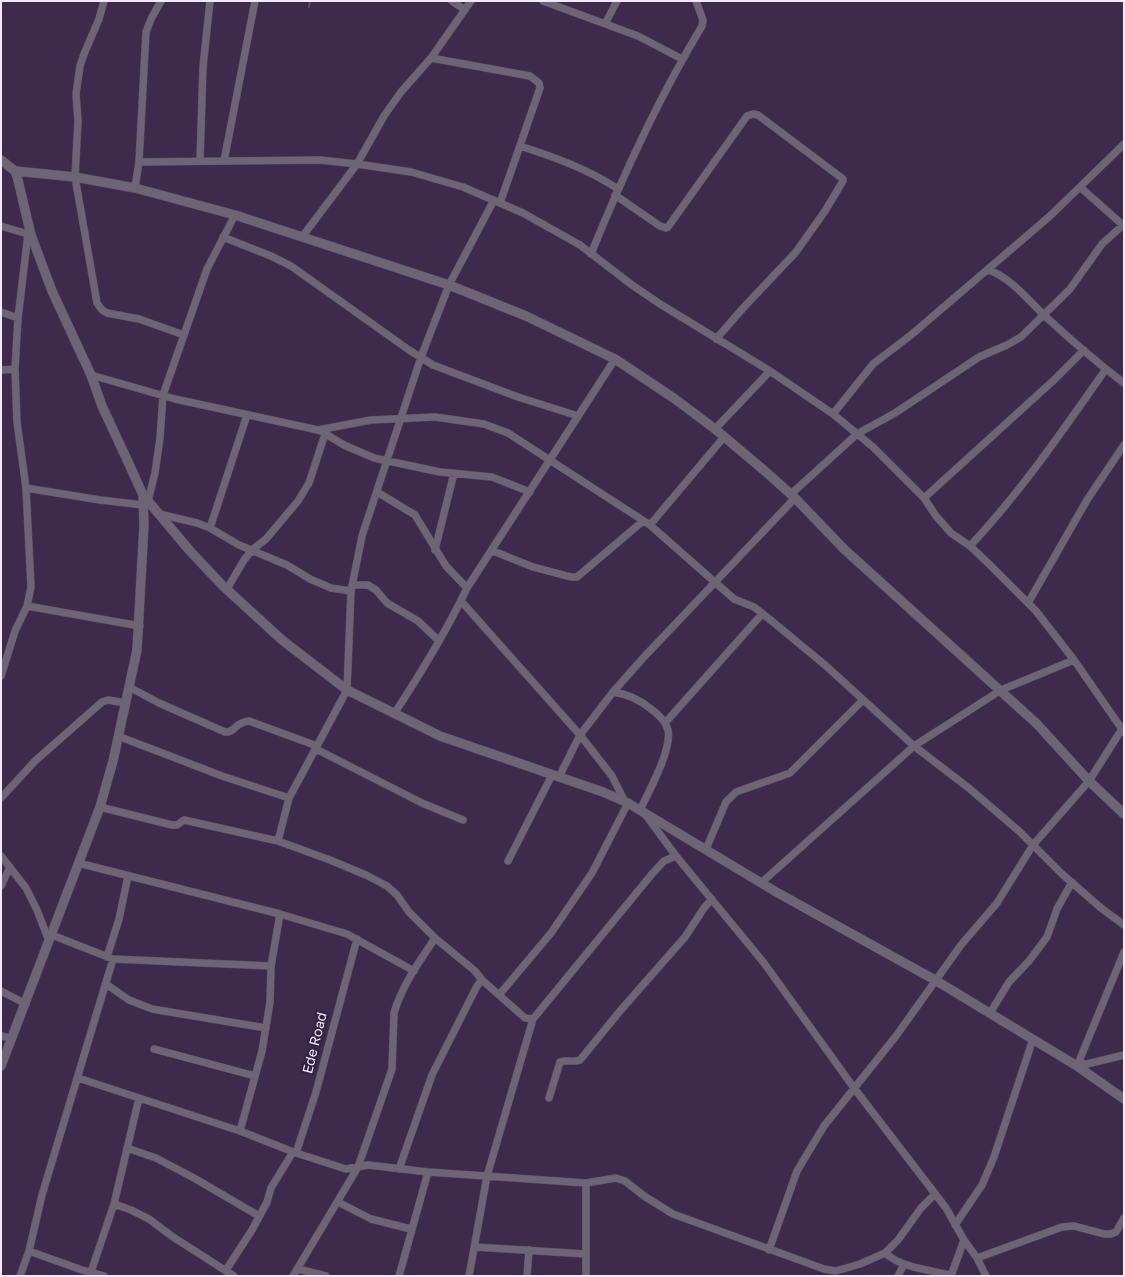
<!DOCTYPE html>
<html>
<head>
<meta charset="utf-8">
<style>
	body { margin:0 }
	#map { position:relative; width:1125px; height:1277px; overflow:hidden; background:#3e2b4c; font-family:"Golos Text",sans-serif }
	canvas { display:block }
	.frame { position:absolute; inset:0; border:2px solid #f3e8fd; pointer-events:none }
</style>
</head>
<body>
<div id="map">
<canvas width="1125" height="1277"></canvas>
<div class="frame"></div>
</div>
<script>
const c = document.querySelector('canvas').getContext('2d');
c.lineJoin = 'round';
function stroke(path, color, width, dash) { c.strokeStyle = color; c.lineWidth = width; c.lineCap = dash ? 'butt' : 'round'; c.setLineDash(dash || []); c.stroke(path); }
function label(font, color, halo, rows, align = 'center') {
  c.font = font + ' "Golos Text",sans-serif'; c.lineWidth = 4; c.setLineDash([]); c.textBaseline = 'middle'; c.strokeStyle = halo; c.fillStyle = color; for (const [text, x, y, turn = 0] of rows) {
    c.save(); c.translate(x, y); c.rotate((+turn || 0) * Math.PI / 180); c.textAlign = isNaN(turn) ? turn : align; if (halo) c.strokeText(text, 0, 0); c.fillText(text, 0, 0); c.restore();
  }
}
const stream = new Path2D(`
	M309,7L310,1`);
const minor = new Path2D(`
	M104,1L99,19L84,54L80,66L76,94L78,121L75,177L97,303L102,310L107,313L139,319L184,335
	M452,1L465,10
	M543,1L638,36L682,59
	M605,24L617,1
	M431,58L530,76L539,83L540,88L500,203
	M520,146C554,157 588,169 618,189
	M200,160L203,67L210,1
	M224,161L255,1
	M139,162L320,160L357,164L411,172L463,187L523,213L580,245L632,285L660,304L770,371L833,414L873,447L924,498L936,516L951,533L970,546L989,564L1036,611L1074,660L1124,732
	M1080,187L1124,226
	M135,188L139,162L146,32L151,19L161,1
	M615,195L660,226L666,228L668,227L747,116L753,114L758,115L843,179V181L825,211L796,252L745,306L716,339
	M1,226L31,235
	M223,237L271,256L291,266L409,350L433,365L518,397L578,416
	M302,237L357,164L384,116L401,92L431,58L471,1
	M591,254C623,175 658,99 702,26L703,20L696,1
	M989,270C1012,279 1027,299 1045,316C1070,339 1096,362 1124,383
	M1,312L18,318
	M1,370L15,369
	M91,375L175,399L318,430L371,420L435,417L484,424L508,433L650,525L734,599L754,607L773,622L825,665L914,746L970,789L1020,832L1062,874L1101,908L1124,925
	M833,414L873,364L911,335L1050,216L1124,144
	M715,429L770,371
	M319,430L344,445L374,458L440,472L492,477L530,492
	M26,488L100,500L143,505
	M377,492L415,515L446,566L467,588
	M790,495L857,434L895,413L979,357L1007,345L1021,337L1070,289L1102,244L1123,225
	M924,498L1054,380L1084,350
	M148,501L155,473L160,438L163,395L207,269L235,215
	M159,514L197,523L210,528L239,545L287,565L310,579L331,588L351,591
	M650,525L724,437
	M210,528L247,415
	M970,546C1021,492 1063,430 1106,369
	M435,550L454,473
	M493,551L533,567L571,577H577L643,521
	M352,585H368L376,590L387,603L418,621L439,641
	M227,589L244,560L252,550L266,539L298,501L309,483L325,434
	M461,601L580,735L612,776L625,802
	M1028,603L1087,500L1124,445
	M27,606L140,626
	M1,676L15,631L27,606L31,587L26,488L17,422L15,369L18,318L28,234
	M129,687L159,703L225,732C235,733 235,722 249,721L317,746
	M613,692C628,694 640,700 651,709C658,714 666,722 668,730C672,750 649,791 640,810
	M394,714C421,673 446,632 467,588L615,359
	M665,723L762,614
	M118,736L222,776L289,798
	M316,749L422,803L463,820
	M559,777L580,735L613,692L644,657L795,498
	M1,798L35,761L102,702L108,700L126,703
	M100,807L172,825H177L184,820L278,841L330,860L366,875L387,886L397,895L409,912L435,938L475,971L482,980L525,1018L533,1019
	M645,814L676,856L764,963L854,1088L946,1208L964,1240L951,1276
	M278,841L289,798L347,690L351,591L362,536L421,357L449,285L494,200
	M706,849L726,802L736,792L790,773L863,700
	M1,856L26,888L37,910L49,941
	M508,861L552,775
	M78,863L280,914L347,934L414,971
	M761,883L914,746L1001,690L1074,660
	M1,886L10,867
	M52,935L113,959L271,966
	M107,957L119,919L128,876
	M106,984L129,1000L152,1009L266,1028
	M1,991L26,1004
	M499,995L551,933L592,873L628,803
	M990,1013L1009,982L1029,961L1047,937L1057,909L1072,882
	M1,1036L11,1038
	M154,1049L255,1076
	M1078,1063L1087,1064L1124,1055
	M1077,1066L1124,952
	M78,1078L240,1131L296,1153L346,1169L368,1165L428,1172L586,1183L616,1178L625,1181L644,1196L673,1214L824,1269L836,1271L860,1264L885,1253L898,1240L921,1208L935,1194
	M549,1098L560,1062C567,1059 573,1063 580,1060L620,1011L685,937L704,908L712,899
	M240,1131L262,1051L270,1002L271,966L280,914
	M127,1148L156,1158L194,1178L259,1216
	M296,1153L316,1092L357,939
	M399,1169L432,1075L477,986L482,980
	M586,1183V1276
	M338,1202L371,1219L411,1229
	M114,1204L131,1210L149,1219L173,1237L234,1276
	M955,1225L982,1185L994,1157L1033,1039
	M964,1240L977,1258L986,1276
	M475,1247L586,1254
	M769,1250L797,1171L824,1126L896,1036L961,945L997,903L1033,845L1089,781L1122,729
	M29,1251L82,1270L104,1276
	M885,1253C902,1268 929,1270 951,1275
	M977,1258L1062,1227L1074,1226L1104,1234H1111L1116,1232L1124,1218
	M298,1269L326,1276
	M226,1270L252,1230L267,1202L271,1188L293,1152
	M91,1272L114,1204L139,1098
	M20,1276L29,1251L42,1195L113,959
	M293,1276L358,1167L392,1069L394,1013C402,985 420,961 435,938
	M399,1276L428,1172
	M469,1276L487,1176L533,1019L652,874L664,861L676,856
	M527,1276L529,1250
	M898,1276L904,1264`);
const tertiary = new Path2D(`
	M1,160L15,171L17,176L31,235L52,291L91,375L102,406L129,464L143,495L190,551L222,585L282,640L347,690L440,736L603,792L628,803L778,893L935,980L1077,1066L1124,1099
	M15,171L75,177L135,188L235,215L449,285L526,316L615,359L675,399L715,429L766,472L795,498L844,549L1037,724L1089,781L1124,814
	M1,1066L100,807L113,761L137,650L144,525L143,495`);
const streetNames = [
	["Ede Road",315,1043,-76]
];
stroke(stream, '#6f4656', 2);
stroke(minor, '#5b4968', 8);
stroke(tertiary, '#5b4968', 10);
stroke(minor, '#6e6475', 7);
stroke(tertiary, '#6e6475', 9);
label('14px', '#f3e8fd', '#342141', streetNames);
</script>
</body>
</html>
